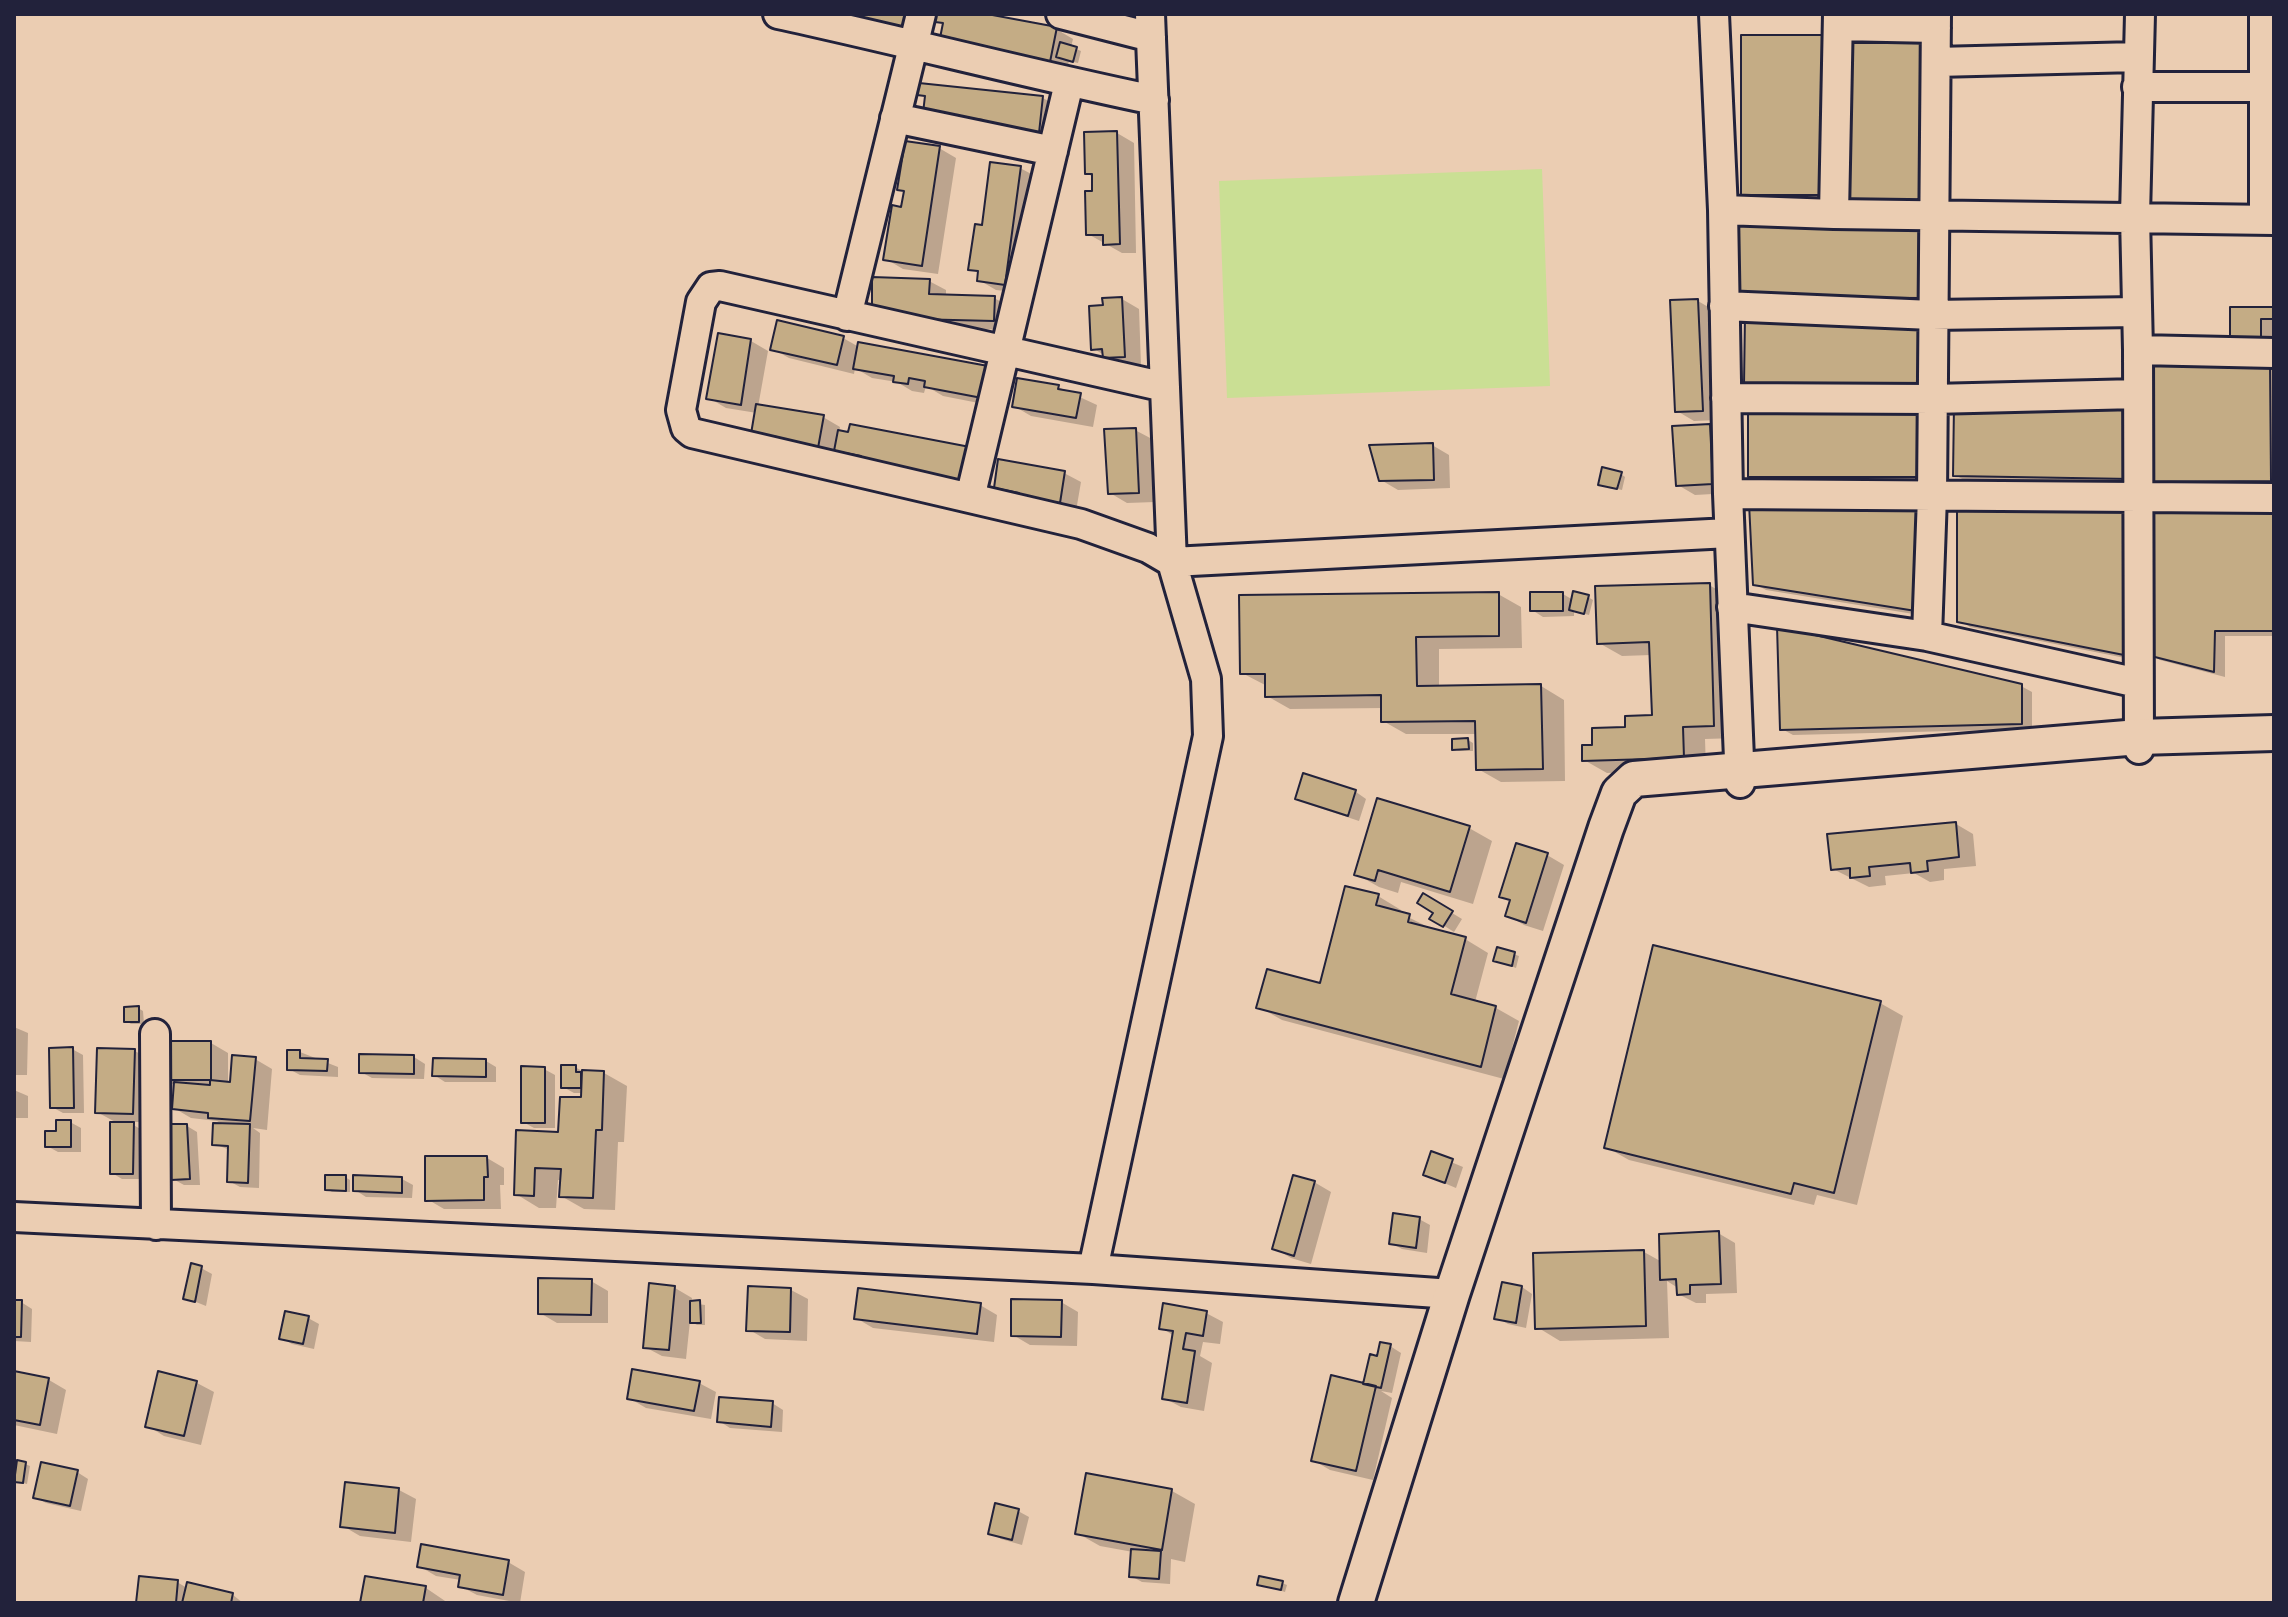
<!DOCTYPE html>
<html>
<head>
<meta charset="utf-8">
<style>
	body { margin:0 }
	#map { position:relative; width:2288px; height:1617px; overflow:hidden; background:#ebcdb2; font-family:Kalam,sans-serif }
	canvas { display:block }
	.frame { position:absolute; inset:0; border:16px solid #22223b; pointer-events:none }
</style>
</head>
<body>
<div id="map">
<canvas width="2288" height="1617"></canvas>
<div class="frame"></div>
</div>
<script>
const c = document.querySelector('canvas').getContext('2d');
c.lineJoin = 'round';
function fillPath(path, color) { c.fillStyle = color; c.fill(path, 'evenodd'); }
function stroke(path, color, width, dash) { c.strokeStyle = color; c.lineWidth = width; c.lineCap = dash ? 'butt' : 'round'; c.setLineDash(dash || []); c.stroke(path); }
const green = new Path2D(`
	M1542,169L1550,386L1227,398L1219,181Z`);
const shadow = new Path2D(`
	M938,14H976L1056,29L1073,39L1071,47L1081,51L1078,63L1069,61L1067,70L959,47L945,25L937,21Z
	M1743,37L1837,200H1754L1743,194Z
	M920,85L1043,98L1060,108L1056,142L942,122L926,98L919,94Z
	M1117,133L1134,143L1136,253H1122L1088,234L1094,178L1087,173Z
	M939,148L956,158L938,274L903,269L886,259L903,209L905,192L899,189Z
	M1020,168L1037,177L1022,293L996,290L979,280L980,274L971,269L984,227Z
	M1739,227L1933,303L1750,302Z
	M929,281L946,290V296L994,298L1011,307V330L891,326Z
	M1122,299L1139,309L1141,366L1122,367L1093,348L1105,307Z
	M1698,301L1715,311L1719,420L1694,421L1677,411Z
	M2232,309L2274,310L2271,350Z
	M843,338L859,347L987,368L999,407L943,396L926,386L924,393L912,391L897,382L872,378L855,368L854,374L789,358L773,349Z
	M751,341L768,351L758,407L823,417L840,427L839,432L969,449L981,489L853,460L836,450L835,456L754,432L757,413L726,408L709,398Z
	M2147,365L2274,366V486L2159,487L2148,480Z
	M1058,387L1097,405L1093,427L1031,416L1014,406Z
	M1956,407L2141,484L1966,481L1955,475Z
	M1750,408L1935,482L1761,483L1750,476Z
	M1710,426L1727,436L1730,493L1695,495L1678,485Z
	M1135,430L1152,439L1155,502L1127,503L1110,493Z
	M1432,445L1449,455L1450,488L1398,490L1381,480Z
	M1064,473L1081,482L1076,511L1013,497L996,487Z
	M1621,474L1625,477L1622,490L1605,486Z
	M1751,505L1932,617L1766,590L1755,584Z
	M1959,510L2140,661L1970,627L1959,620Z
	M2274,511V636H2225V677L2160,660L2149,654Z
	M1709,585L1732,598L1737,738L1705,739L1706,770L1607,773L1584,760L1594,747L1654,717L1651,655L1622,656L1599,643Z
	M1498,594L1521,607L1522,648L1439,649V688L1541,686L1564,700L1565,781L1501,782L1478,769L1477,734H1406L1383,721V708L1290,709L1267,696V686L1242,673Z
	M1563,594L1573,600L1588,597L1593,600L1589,615L1574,611V616L1543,617L1532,610Z
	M2021,686L2032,692V729L1793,735L1782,729Z
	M1468,740L1473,743V751H1459L1454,749Z
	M1304,776L1356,792L1366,799L1359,821L1308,804L1297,798Z
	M1956,824L1973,834L1976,866L1944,869V880L1930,882L1914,873L1885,876L1886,885L1869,887L1833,869Z
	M1469,828L1492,841L1473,904L1401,882L1398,893L1379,887L1356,874Z
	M1547,855L1564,865L1543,931L1524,925L1507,915L1512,902L1501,896Z
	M1378,896L1401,910L1400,913L1432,929L1465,939L1488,953L1475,1002L1496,1008L1519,1021L1504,1079L1282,1020L1259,1007L1321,985Z
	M1424,896L1462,919L1454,932L1432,918L1436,913Z
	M1498,949L1519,956L1516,968L1495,960Z
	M1880,1003L1903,1016L1857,1205L1817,1195L1814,1205L1629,1160L1606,1147Z
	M138,1008L143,1011L144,1024H131L126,1021Z
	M14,1027L28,1033L27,1075H14Z
	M211,1043L228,1053V1091L255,1059L272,1069L267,1130L253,1128L260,1133L259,1188L240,1187L229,1181L230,1150L214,1144L226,1126L217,1121L191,1118L174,1108L176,1086L164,1079Z
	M72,1049L83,1055L84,1113H63L52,1107Z
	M135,1051L152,1061L150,1122H128L144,1131V1179H122L112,1173L119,1124L97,1112Z
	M300,1052L338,1067V1077L300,1075L289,1069Z
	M414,1057L425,1064L424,1079L372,1078L361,1072Z
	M486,1061L496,1067V1082H445L434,1075Z
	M575,1067L584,1072L604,1073L627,1086L624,1142H618L615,1210L584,1209L561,1196L562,1180H558L556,1208H539L516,1194L518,1132L560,1134L583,1100V1093H574L563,1087Z
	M544,1069L555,1075V1128H534L523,1122Z
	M14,1090L28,1096V1118H14Z
	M70,1122L81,1128V1152H58L47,1146Z
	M187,1126L197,1132L200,1185H184L173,1179Z
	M1432,1154L1463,1167L1456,1188L1425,1175Z
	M487,1158L504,1168V1185H500L501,1209H444L427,1199Z
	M345,1177L350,1180V1192H332L327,1189Z
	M402,1179L413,1185L412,1198L366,1197L355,1190Z
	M1314,1182L1331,1192L1311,1264L1291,1258L1274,1248Z
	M1419,1219L1430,1225L1427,1253L1402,1249L1391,1243Z
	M1718,1233L1735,1243L1737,1293L1706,1294V1303H1696L1678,1294V1288L1667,1281L1669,1338L1560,1341L1537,1327L1644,1252L1662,1262Z
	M201,1268L212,1274L206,1306L186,1298Z
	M591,1281L608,1291V1323H557L540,1313Z
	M1522,1287L1532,1294L1526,1328L1508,1324L1497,1318Z
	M675,1288L692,1298L691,1303L705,1305V1325H697L690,1321L686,1359L662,1356L645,1347Z
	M791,1290L808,1299L807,1341L765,1339L748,1329Z
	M14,1302H21L32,1309L31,1342L14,1341Z
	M1061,1302L1078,1312L1077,1346L1030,1345L1013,1335Z
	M980,1305L997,1315L994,1342L873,1328L856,1318Z
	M1206,1313L1223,1322L1220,1344L1203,1342L1200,1356L1212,1363L1204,1411L1181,1407L1164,1398L1174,1336L1162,1328Z
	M308,1318L319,1324L314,1349L292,1344L281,1338Z
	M1390,1346L1401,1353L1392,1393L1381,1391L1392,1398L1373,1480L1330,1470L1313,1460L1364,1385L1379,1358Z
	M14,1373L49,1380L66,1390L57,1434L14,1425Z
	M197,1383L214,1392L201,1445L164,1436L148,1426Z
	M699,1383L716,1392L711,1419L646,1408L629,1398Z
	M772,1403L783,1410L782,1432L730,1428L719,1421Z
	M25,1464L30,1466L27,1484L16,1481Z
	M77,1472L88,1479L81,1511L46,1503L35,1497Z
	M1087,1476L1172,1491L1195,1504L1185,1562L1171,1559L1170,1584L1142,1582L1131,1576L1133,1552L1100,1546L1077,1533Z
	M399,1490L416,1499L411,1542L360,1536L343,1526Z
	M1018,1511L1029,1517L1022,1545L1001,1539L990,1533Z
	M508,1562L525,1572L520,1603L477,1595L460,1586L461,1580L436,1576L419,1566Z
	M177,1582L187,1588L233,1595L243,1603H141Z
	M1282,1583L1287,1585L1285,1592L1259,1584Z
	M426,1588L448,1603H362Z`);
const building = new Path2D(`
	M854,14H911L909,29L853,22Z
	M936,14H987L1057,27L1050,62L940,38L943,23L935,22Z
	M1741,35H1826L1827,195H1741Z
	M1060,42L1077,47L1073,62L1056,57Z
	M1845,43H1927V201L1844,200Z
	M919,83L1043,96L1039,133L982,127L983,120L923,113L925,96L917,95Z
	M1117,131L1120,244L1103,245V235H1086L1085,191H1092V174H1085L1084,132Z
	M905,141L940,146L922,266L883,260L892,205L901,207L904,191L897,190Z
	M990,162L1021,166L1005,285L977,281L978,271L968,270L975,224L982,225Z
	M1737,225L1923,226V298L1737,297Z
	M872,277L930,279L929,294L995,296L994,321L872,318Z
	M1122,297L1125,357L1103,358L1102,349L1091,350L1089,306L1103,305L1102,298Z
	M1698,299L1703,411L1675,412L1670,300Z
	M2230,307H2273V319H2261V345H2230Z
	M1745,315H1923L1922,385H1744Z
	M777,320L844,336L837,365L770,350Z
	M718,333L751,339L741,405L706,399Z
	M858,342L988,366L982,398L924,387L925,381L909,378L908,384L893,382L894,376L853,369Z
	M2270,362L2271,481L2146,482L2145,363Z
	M1017,378L1059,385L1058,389L1081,393L1076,418L1012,407Z
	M756,404L824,415L818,448L776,441L777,437L751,434Z
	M1924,405V477H1748V406Z
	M1954,405L2132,408L2131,479L1953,476Z
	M850,424L970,447L964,481L860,461L861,456L834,451L838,430L848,432Z
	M1710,424L1713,484L1676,486L1672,426Z
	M1136,428L1139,493L1108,494L1104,429Z
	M1433,443L1434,480L1379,481L1369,445Z
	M998,459L1065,471L1060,503L1029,498V502L1018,500L1019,493L994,488Z
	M1602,467L1622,472L1617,489L1598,485Z
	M1922,500V612L1753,585L1749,503Z
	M1957,508L2134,509L2129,656L1957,622Z
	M2148,508L2274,509V631H2215L2214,672L2147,655Z
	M1710,583L1714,726L1683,727L1684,758L1582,761V745H1592V728L1625,727V716L1652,715L1649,642L1597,644L1595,586Z
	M1573,591L1589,595L1584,614L1569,610Z
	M1499,592V636L1416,637L1417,686L1541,684L1543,769L1476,770L1475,721L1381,722V695L1265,697V674H1240L1239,595Z
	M1530,592H1563V611H1530Z
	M1777,626L2022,684V724L1780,730Z
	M1468,738L1469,749L1452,750V739Z
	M1303,773L1356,790L1348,816L1295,799Z
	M1377,798L1470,826L1450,892L1378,870L1375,881L1354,875Z
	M1956,822L1959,857L1927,861L1928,871L1911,873L1910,863L1869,867L1870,876L1850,878V868L1831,870L1827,834Z
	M1516,843L1548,853L1526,923L1505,916L1510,900L1499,897Z
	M1345,886L1379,894L1376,905L1410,914L1408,922L1466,937L1451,994L1496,1006L1481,1067L1256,1008L1267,969L1320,983Z
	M1423,893L1453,911L1443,927L1429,919L1433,913L1417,903Z
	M1653,945L1881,1001L1834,1193L1794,1183L1791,1194L1604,1148Z
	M1497,947L1515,952L1512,966L1493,961Z
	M139,1006V1022H124V1007Z
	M162,1041H211V1080H162Z
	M73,1047L74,1108H50L49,1048Z
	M97,1048L135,1049L133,1114L95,1113Z
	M287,1050H300V1058L328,1059L327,1071L287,1070Z
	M359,1054L414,1055V1074L359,1073Z
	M232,1055L256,1057L250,1121L208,1118V1113L172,1109L174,1082L210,1085V1080L230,1082Z
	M433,1058L486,1059V1077L432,1076Z
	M561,1065H576V1072H581V1088H561Z
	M521,1066L545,1067V1123H521Z
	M582,1070L604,1071L602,1130H596L593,1198L559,1197L561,1169L535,1168L534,1196L514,1195L516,1130L558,1132L560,1097H581Z
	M56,1120H71V1147H45V1131H56Z
	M110,1122H134L133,1174H110Z
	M213,1123L250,1124L248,1183L227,1182L228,1146L212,1145Z
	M168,1124H187L190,1179L171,1180Z
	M1431,1151L1453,1159L1445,1183L1423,1175Z
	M425,1156H487L488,1177H484V1200L425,1201Z
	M325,1175H346V1191L325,1190Z
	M353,1175L402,1177V1193L353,1191Z
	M1293,1175L1315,1181L1294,1256L1272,1249Z
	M1393,1213L1420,1217L1416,1248L1389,1244Z
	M1719,1231L1721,1284L1690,1285V1294L1677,1295L1676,1279L1660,1280L1659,1234Z
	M1644,1250L1646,1326L1535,1329L1533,1253Z
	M191,1263L202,1266L195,1302L183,1299Z
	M538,1278L592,1279L591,1315L538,1314Z
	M1502,1282L1522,1286L1516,1323L1494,1319Z
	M649,1283L675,1286L669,1350L643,1348Z
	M748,1286L791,1288L790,1332L746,1331Z
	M858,1288L981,1303L977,1334L854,1319Z
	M1011,1299L1062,1300L1061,1337L1011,1336Z
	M14,1300H22L21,1337H14Z
	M700,1300L701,1323H690V1301Z
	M1163,1303L1207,1311L1203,1336L1186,1333L1183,1349L1195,1351L1187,1403L1162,1399L1173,1331L1159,1329Z
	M285,1311L309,1316L303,1344L279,1339Z
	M1380,1342L1391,1344L1381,1388L1363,1384L1370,1354L1377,1356Z
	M632,1369L700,1381L694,1411L627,1399Z
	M14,1371L49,1378L40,1425L14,1420Z
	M158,1371L197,1381L184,1436L145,1427Z
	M1331,1375L1376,1386L1356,1471L1311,1461Z
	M719,1397L773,1401L771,1427L717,1422Z
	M17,1460L26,1462L23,1483L14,1482Z
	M41,1462L78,1470L70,1506L33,1498Z
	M1086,1473L1172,1489L1162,1550L1075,1534Z
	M345,1482L399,1488L395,1533L340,1527Z
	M995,1503L1019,1509L1012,1540L988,1534Z
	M421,1544L509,1560L503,1595L458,1587L460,1575L417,1567Z
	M1131,1549L1161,1551L1159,1579L1129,1577Z
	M139,1576L178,1580L176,1603H136Z
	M365,1576L426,1586L423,1603H360Z
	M1259,1576L1283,1581L1281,1590L1257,1585Z
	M187,1582L233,1593L231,1603H182Z`);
const minor = new Path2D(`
	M778,14C903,41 1028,74 1154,100
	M1061,14L1151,37
	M1714,14L1723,210L1728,494L1740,783
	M2264,14V220
	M1838,26L1936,28
	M1936,62L2137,57
	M2137,87H2265
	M895,118L1053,151
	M1723,210L1834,214L2274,220
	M1834,214L1838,14
	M1724,306L1932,315L2137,312
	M847,316L921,14
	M2138,350L2274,353
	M1165,387L720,286L711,287L701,302L681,410L686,428L692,433L1081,524L1148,548L1172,562L1729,533
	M1726,398L1932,399L2138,394
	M1728,494L2274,498
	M970,498L1069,83
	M1732,607L1927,636L2138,683
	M1927,636L1932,496L1936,14
	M2139,749L2138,350L2135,216L2140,14
	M155,1034L156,1225
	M14,1217L1093,1269L1452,1294
	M1093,1269L1208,736L1206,679L1172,562L1150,14`);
const major = new Path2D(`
	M1356,1603L1452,1294L1606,828L1619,793L1634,779L2139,737L2274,733`);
fillPath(green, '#cadf94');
fillPath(shadow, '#0003');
fillPath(building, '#c4ac85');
stroke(building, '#22223b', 2);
stroke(minor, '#22223b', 34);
stroke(major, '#22223b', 40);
stroke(minor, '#ebcdb2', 28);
stroke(major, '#ebcdb2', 34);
</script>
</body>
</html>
